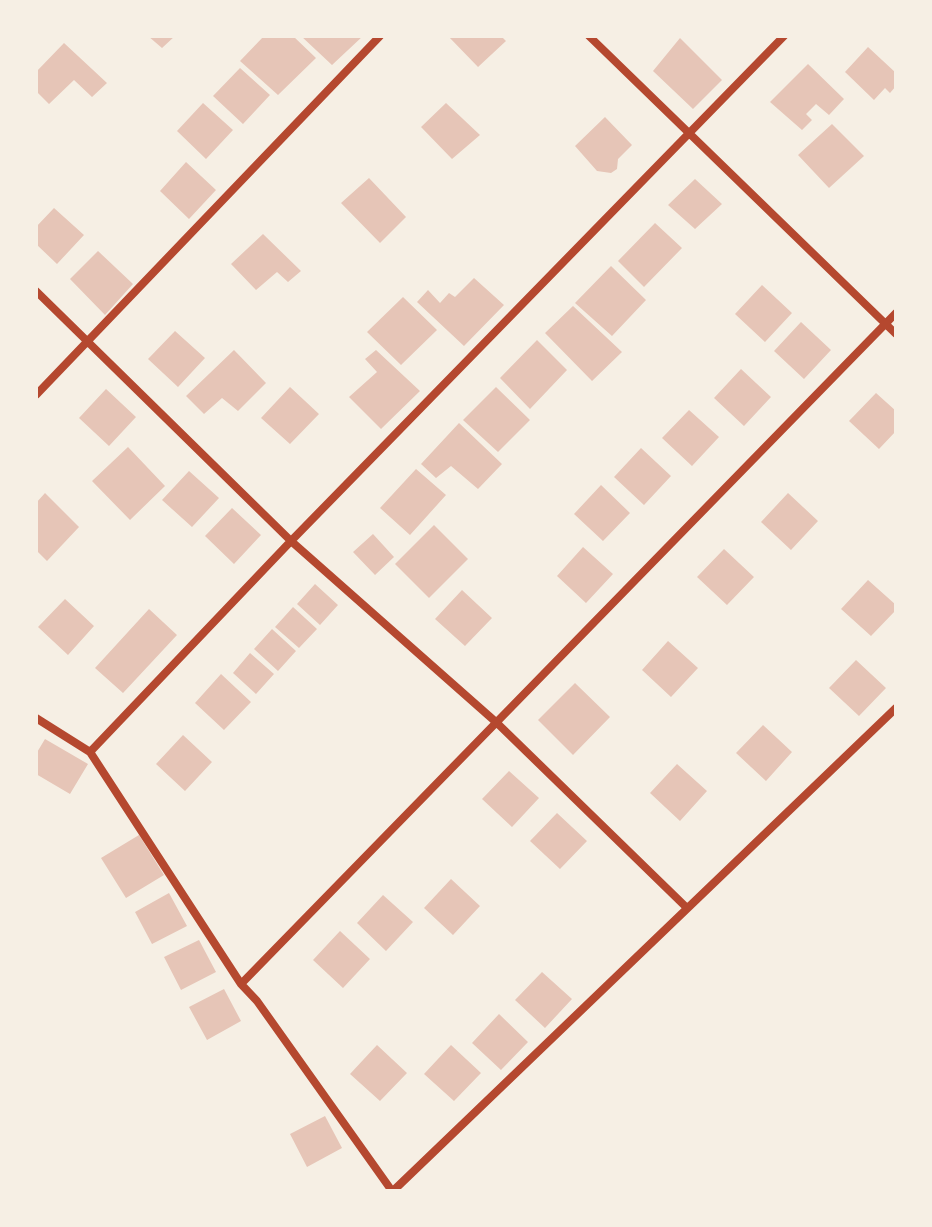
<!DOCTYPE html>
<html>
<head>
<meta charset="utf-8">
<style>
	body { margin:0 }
	#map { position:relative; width:932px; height:1227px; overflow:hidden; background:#f6efe4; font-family:"Libre Baskerville",serif }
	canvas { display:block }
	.frame { position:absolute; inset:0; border:38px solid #f6efe4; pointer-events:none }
</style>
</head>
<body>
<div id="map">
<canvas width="932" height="1227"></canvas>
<div class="frame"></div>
</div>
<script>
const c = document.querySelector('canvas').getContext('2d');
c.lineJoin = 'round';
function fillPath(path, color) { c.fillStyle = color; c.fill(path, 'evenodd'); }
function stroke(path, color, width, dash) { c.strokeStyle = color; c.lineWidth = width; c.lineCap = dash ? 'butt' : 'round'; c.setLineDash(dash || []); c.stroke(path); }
const building = new Path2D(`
	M148,36H175L162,48Z
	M264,36H293L316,58L278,95L240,61Z
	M301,36H363L332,65Z
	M448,36H501L506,41L478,67Z
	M680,38L722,80L693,109L653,71Z
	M64,43L107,83L92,97L74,80L49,104L36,91V72Z
	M868,47L896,73V86L890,93L885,88L874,100L845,72Z
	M808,64L844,99L829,115L816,104L806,114L812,120L802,130L770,102Z
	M240,68L270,95L243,124L213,96Z
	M203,103L233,130L206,159L177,131Z
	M446,103L480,135L452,159L421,127Z
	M605,117L632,145L618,159L617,169L611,173L597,171L575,146Z
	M832,124L864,156L829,188L798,155Z
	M186,162L216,190L189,219L160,191Z
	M369,178L406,217L380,243L341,203Z
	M695,179L722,204L695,229L668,205Z
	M54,208L84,235L57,264L36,244V227Z
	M655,223L682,248L644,287L618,261Z
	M263,234L301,271L288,282L277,272L256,290L231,264Z
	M98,251L133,284L105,315L70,279Z
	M611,266L646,300L612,336L575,303Z
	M474,278L504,305L464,346L417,302L428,290L440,303L449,293L455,297Z
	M762,285L792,313L765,342L735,314Z
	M403,297L437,330L401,365L367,332Z
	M573,306L622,352L592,381L545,333Z
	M801,322L831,350L804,379L774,351Z
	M175,331L205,358L178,387L148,359Z
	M537,340L567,370L530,409L500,378Z
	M234,350L266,383L238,411L222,398L204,414L186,396Z
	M376,350L420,391L381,429L349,397L377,372L365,359Z
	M741,369L771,397L744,426L714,398Z
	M290,387L319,414L290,444L261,418Z
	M496,387L530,420L498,452L463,420Z
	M106,389L136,417L109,446L79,418Z
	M876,393L896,411V431L879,449L849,421Z
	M689,410L719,437L692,466L662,438Z
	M459,423L502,464L478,489L451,466L436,478L421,464Z
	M128,447L165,486L130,520L92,481Z
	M641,448L671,476L644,505L614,477Z
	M416,469L446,495L410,535L380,508Z
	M189,471L219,498L192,527L162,500Z
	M601,485L630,513L603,541L574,514Z
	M45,493L79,527L47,561L36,550V503Z
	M788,493L818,521L791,550L761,522Z
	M232,508L261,535L234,564L205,536Z
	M434,525L468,559L429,598L395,564Z
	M373,534L394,557L375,575L353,552Z
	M583,547L613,574L586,603L557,576Z
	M724,549L754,577L727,605L697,577Z
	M868,580L896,605V610L871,636L841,609Z
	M315,584L338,605L320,625L297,604Z
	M462,590L492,618L465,646L435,619Z
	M65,599L94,626L68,655L38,627Z
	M293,607L317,629L299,648L275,627Z
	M149,609L177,635L123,693L95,668Z
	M272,629L296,651L278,671L254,649Z
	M668,641L698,668L671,697L642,670Z
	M250,653L274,674L256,694L233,673Z
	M856,660L886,688L859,716L829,688Z
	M221,674L251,702L224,730L195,703Z
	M575,683L610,717L573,755L538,720Z
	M763,725L792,752L766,781L736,753Z
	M183,735L212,762L185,791L156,764Z
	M45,739L88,764L70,794L36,774V754Z
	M677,764L707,791L680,821L650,793Z
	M509,771L539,798L512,827L482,799Z
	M557,813L587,841L560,869L530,841Z
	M139,835L164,875L126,898L101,858Z
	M451,879L480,906L453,935L424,908Z
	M169,893L187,926L152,944L135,912Z
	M383,895L413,922L386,951L357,923Z
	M340,931L370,959L343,988L313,960Z
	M199,940L216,972L181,990L164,957Z
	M542,972L572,999L545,1028L515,1000Z
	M224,989L241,1021L207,1040L189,1007Z
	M499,1014L528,1042L501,1070L472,1043Z
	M377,1045L407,1073L380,1101L350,1074Z
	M451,1045L481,1073L454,1101L424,1074Z
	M325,1116L342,1148L307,1167L290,1134Z`);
const minor = new Path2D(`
	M589,36L896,334
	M36,291L291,541L497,723L687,908
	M36,395L380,36
	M36,718L90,752L241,984L257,1001L392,1191
	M90,752L291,541L784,36
	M241,984L896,313
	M393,1191L896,708`);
fillPath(building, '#e6c5b7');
stroke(minor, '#b5482f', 8);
</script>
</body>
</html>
